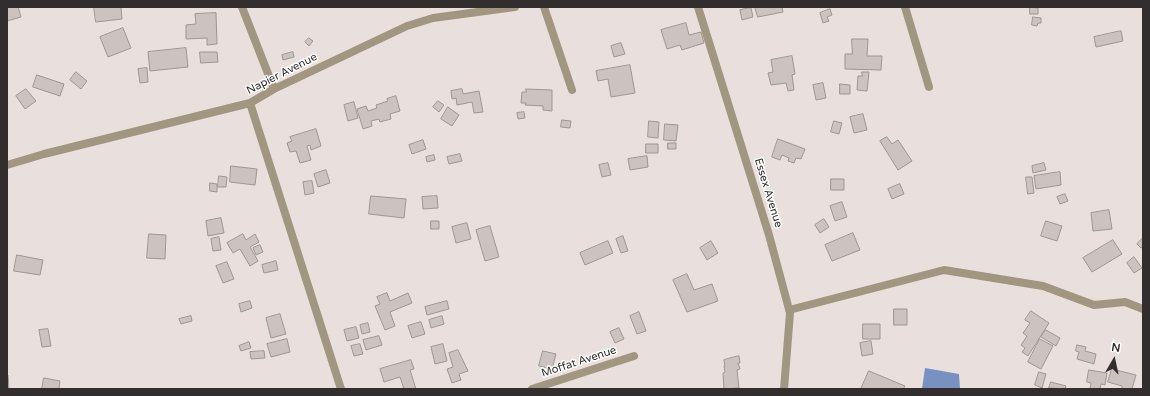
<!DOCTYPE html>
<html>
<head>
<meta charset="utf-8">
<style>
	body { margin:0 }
	#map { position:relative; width:1150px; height:396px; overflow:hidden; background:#e9e0dd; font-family:"Varela Round",sans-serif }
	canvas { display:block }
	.frame { position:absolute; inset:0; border:8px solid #322e2d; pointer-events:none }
	.north { position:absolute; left:1094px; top:340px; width:40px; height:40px; -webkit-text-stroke:3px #fff; paint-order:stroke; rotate:9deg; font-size:11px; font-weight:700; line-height:16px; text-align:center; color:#322e2d }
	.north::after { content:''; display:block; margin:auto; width:14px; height:18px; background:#322e2d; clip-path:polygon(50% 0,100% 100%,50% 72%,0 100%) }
</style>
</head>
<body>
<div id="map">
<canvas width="1150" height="396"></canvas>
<div class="frame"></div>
<div class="north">N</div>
</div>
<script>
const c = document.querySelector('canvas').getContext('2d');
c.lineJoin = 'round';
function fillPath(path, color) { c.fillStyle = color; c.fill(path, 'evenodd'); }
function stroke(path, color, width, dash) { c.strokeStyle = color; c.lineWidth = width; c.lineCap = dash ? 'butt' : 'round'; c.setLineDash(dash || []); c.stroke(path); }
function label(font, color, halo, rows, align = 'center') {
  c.font = font + ' "Varela Round",sans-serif'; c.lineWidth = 3; c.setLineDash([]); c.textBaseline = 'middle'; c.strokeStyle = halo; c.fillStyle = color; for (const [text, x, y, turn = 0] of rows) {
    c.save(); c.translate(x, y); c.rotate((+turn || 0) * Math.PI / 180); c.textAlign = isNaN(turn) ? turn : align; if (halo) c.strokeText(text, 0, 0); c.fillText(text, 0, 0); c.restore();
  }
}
const water = new Path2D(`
	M925,368L959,374L960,389H922Z`);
const building = new Path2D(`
	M7,7H18L21,17L7,21Z
	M94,7H121L122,19L96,22Z
	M755,7H782L783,12L758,17Z
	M1030,7L1038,8V14H1030Z
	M751,8L753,17L742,20L740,10Z
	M830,9L832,15L827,17L829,21L823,23L820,13Z
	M216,13L217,44L207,45V38L186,39V25L196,24L195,14Z
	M1033,17L1041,18V23H1038L1037,26L1032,25Z
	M686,23L689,35L701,32L704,43L682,50L680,45L667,49L661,30Z
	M123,28L131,48L108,57L100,37Z
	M1121,31L1123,41L1096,47L1094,37Z
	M309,38L313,41L309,46L305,42Z
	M852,39H868L867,56H882L881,70L845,69V54H852Z
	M621,43L625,54L614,57L611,46Z
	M186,48L188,67L150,71L148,52Z
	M200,52H217L218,62L201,63Z
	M293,52L294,57L283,60L282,55Z
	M792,56L795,74L792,75L794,90L788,91L786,83L771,85L768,73L773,72L771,60Z
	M630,65L635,93L611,97L608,79L598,81L596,71Z
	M147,68L148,82L140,83L138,69Z
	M76,72L87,81L81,89L70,80Z
	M862,72H869L867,91L857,90L858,76H862Z
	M37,75L64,84L60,96L33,87Z
	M823,83L826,98L816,100L813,85Z
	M840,84L850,85V94H840Z
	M26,89L36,101L25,109L16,96Z
	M462,89L463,94L479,91L483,112L474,113L472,102L457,105L456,98L452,99L451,91Z
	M526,89L552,90V111L543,110V106L525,105L526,103H521L522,92H526Z
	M396,96L400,111L390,114L391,119L380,122L379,119L371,121L372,126L363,129L357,109L366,106L368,111L377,108L376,105L388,101L387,99Z
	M438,101L444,105L439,112L433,107Z
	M354,102L358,118L348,121L344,105Z
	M448,107L459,115L452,126L441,119Z
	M524,112L525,118L518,119L517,113Z
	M863,114L867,130L854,133L850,117Z
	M562,120L571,121L570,128L561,127Z
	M649,121L659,122L658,138L648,137Z
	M834,121L842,123L839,134L831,132Z
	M665,124L678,125L676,141L664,140Z
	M316,129L321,146L311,150L310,145L307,146L311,160L300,163L296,151L290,152L287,143L292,141L290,137Z
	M887,137L892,144L898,140L912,161L898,170L880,141Z
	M778,139L805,149L801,159L796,158L794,163L788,161L789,158L782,155L780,160L772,157Z
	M423,140L426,149L412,154L409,145Z
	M668,143H676V149H668Z
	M646,144H658V153H646Z
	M460,154L462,161L449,164L447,157Z
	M434,155L435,160L427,162L426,157Z
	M647,156L648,167L630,170L628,159Z
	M608,163L611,175L602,177L599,165Z
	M1044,163L1046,170L1033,173L1032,166Z
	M231,166L257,169L255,185L230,182Z
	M326,170L330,183L318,187L314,174Z
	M1060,172L1061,185L1036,189L1034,176Z
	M219,176L227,177L226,187H218Z
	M1026,177H1032L1034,193L1028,194Z
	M831,179H844V190H831Z
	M312,181L314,193L305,195L303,182Z
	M210,183L217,184V192L210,191Z
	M900,184L904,194L892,199L888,189Z
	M1065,194L1068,201L1060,204L1057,197Z
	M371,196L406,199L404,218L369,214Z
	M437,196L438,208L423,209L422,197Z
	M842,202L847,217L835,221L830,206Z
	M1109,210L1112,229L1093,231L1091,213Z
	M221,218L224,233L208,236L206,221Z
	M824,219L829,227L820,233L815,225Z
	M431,221H439V229H431Z
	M1046,221L1062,226L1057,241L1041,236Z
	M467,223L471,239L456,243L452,227Z
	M490,226L499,257L485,261L476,230Z
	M853,233L860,250L832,261L825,245Z
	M149,234L166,235L165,259L147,258Z
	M243,234L246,240L255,234L259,242L250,247L258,261L250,266L240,249L233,253L227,243Z
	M623,236L628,251L621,253L616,239Z
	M219,237L221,250L213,251L211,239Z
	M1143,238V247L1141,248L1137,244Z
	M1113,240L1122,254L1092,272L1083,258Z
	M608,241L613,253L585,265L580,253Z
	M711,241L718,253L707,260L700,248Z
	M260,245L263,252L256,255L253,248Z
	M17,255L43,260L40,275L14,271Z
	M1134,257L1142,268L1134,273L1127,263Z
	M276,261L278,270L264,273L262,265Z
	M227,262L234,279L223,283L216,266Z
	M687,274L694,290L712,284L718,301L687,312L673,280Z
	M387,293L390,301L408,293L412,303L390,312L395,326L385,330L375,306L380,304L377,297Z
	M250,301L252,308L241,312L239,304Z
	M447,301L449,309L427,315L425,307Z
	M894,309H907V325H894Z
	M1031,311L1049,323L1028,356L1022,352L1025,348L1021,345L1027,336L1023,333L1030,323L1025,320Z
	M639,312L646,331L637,334L630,316Z
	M280,314L286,334L271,338L266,318Z
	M191,316L192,321L181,324L179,319Z
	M442,316L444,324L431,328L429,320Z
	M421,322L425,334L412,338L408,326Z
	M368,323L370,332L362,334L360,325Z
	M863,324H880V339H863Z
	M356,327L359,338L347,341L344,330Z
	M619,328L624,339L615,343L610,332Z
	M48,329L51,346L42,347L39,330Z
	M1046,330L1060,338L1056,346L1041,337Z
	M379,336L382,345L366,350L363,340Z
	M287,339L290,352L271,357L267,344Z
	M1040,339L1053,346L1041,369L1028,362Z
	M871,341L873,354L862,356L860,343Z
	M249,342L251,348L241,351L239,346Z
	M360,344L363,354L354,356L351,346Z
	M443,344L447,361L435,364L431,347Z
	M1077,345L1086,347L1085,351L1096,354L1094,364L1077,359L1079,352L1076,351Z
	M458,350L468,371L459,374L461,380L452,383L447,369L453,367L449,353Z
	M264,351L265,358L251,359L250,352Z
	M543,351L556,354L552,369L539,366Z
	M739,356L740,363H738L740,369L737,370L739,388L724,389L723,373L725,372L724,366H725L724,360Z
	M411,360L414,369L410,370L416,389H404L400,377L384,382L380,369Z
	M1112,369L1136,375L1132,389H1122V386L1108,382Z
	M1089,370L1107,373L1105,385L1101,384L1100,389H1090L1091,383L1087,382Z
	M869,371L905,386L903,389H861Z
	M1039,372L1046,374L1042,388L1035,385Z
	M7,375H8L9,389H7Z
	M44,378L60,381L59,389H42Z
	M1051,382L1066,386L1065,389L1049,388Z`);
const minor = new Path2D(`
	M242,7L274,89
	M544,7L572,90
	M698,7L769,235L790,313L784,389
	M905,7L929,87
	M250,103L341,389
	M7,165L44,154L250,103L274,89L407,26L433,18L515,7
	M789,310L944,270L1043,286L1094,305L1125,302L1143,309
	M532,389L634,356`);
const streetNames = [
	["Napier Avenue",282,74,-27],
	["Essex Avenue",768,193,73],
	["Moffat Avenue",579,362,-18]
];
fillPath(water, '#7891c0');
fillPath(building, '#cbc3bf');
stroke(building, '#9e9692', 1);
stroke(minor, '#a19780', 8);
label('11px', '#322e2d', '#fff', streetNames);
</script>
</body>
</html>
